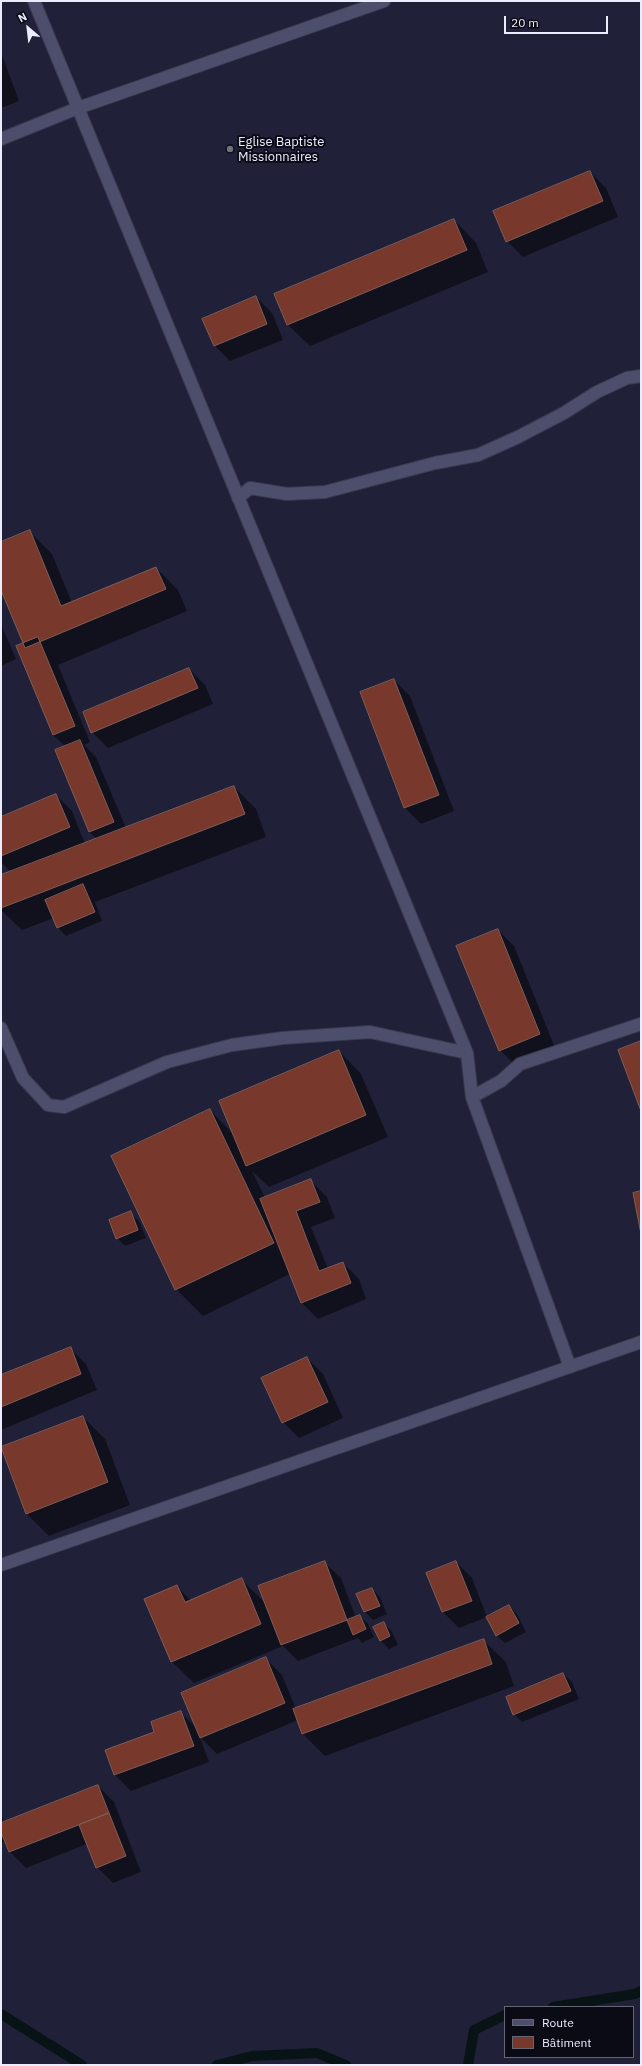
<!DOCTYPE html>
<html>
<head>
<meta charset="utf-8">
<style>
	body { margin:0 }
	#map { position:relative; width:642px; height:2066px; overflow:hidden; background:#202039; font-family:"IBM Plex Sans",sans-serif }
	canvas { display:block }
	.frame { position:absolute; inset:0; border:2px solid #ebecfe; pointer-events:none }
	.legend { position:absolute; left:504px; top:2006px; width:130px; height:52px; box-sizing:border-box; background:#0b0b16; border:1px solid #656573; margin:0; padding:5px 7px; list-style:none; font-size:12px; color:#ebecfe }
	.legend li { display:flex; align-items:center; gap:8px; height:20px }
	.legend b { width:20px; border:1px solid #656573 }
	.north { position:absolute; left:8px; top:8px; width:40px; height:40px; -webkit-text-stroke:3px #0b0b16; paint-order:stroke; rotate:332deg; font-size:11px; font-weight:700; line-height:16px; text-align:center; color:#ebecfe }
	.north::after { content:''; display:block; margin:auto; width:14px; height:18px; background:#ebecfe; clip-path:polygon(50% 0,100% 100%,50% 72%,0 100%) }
	.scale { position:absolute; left:504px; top:16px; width:104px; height:18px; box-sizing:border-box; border:2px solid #ebecfe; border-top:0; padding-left:5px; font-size:12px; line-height:14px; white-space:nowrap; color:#ebecfe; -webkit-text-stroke:3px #0b0b16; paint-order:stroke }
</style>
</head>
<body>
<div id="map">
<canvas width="642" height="2066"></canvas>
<div class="frame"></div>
<ul class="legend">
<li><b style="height:5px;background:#4d4e6b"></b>Route</li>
<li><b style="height:11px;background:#78382c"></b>Bâtiment</li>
</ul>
<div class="north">N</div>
<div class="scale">20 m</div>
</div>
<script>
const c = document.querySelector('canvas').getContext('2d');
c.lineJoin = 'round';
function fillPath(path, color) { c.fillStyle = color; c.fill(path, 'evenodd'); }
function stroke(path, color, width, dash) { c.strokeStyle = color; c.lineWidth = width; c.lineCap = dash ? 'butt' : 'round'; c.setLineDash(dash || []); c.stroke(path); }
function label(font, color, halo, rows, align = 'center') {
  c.font = font + ' "IBM Plex Sans",sans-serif'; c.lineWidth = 4; c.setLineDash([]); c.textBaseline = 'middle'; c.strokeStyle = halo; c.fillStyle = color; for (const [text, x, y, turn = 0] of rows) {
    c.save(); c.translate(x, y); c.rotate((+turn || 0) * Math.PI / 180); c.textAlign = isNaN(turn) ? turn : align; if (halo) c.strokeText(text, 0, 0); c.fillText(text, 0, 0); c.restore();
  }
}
const shadow = new Path2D(`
	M1,52L19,101L1,108Z
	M590,172L606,188L618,217L523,257L507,241Z
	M454,220L476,243L488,272L310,346L287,324Z
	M256,297L272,313L283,340L230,361L214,345Z
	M30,532L52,554L72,603L156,568L178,590L187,611L58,665L90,742L84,745L96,757L126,828L234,787L256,809L266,837L95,902L102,921L66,936L58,928L54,918L22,930L1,910V876L11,872L1,862V818L56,795L72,811L85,844L97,839L89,832L56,751L66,747L53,735L24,644L1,587V543ZM44,638L45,640L35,644Z
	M1,624L16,659L1,666Z
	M189,669L205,685L213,704L108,748L92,732Z
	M394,680L410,696L454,811L421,824L405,808L361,693Z
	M498,930L514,946L556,1050L516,1066L500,1050Z
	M339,1051L361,1074L388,1137L269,1187L252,1171L265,1198L310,1180L327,1197L335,1218L311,1227L328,1269L343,1263L359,1279L366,1299L318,1319L302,1303L290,1274L203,1316L176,1289L210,1110L234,1135Z
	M130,1213L139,1221L146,1238L125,1246L117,1238Z
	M70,1348L86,1364L97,1390L1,1430V1376Z
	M307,1358L323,1374L343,1418L299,1438L283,1422Z
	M83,1417L105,1439L130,1505L49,1536L27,1514L2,1448Z
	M324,1562L341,1578L356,1618L360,1616L368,1624L374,1637L362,1643L358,1638L298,1661L283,1646L194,1683L171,1661L177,1586L191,1601L242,1580L266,1604Z
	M456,1562L472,1578L487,1617L509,1606L517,1614L526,1632L505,1643L496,1635L487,1617L459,1628L443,1612Z
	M372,1589L380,1597L387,1614L373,1620L365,1612Z
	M384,1623L392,1632L398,1645L389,1649L380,1640Z
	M483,1640L506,1662L514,1686L325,1756L303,1734L298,1720L217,1754L200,1737L209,1762L131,1791L115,1775L106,1751L155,1733L180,1712L197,1728L266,1659L282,1675L296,1709Z
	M563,1674L572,1682L579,1699L522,1722L514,1714Z
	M98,1786L114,1802L141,1872L113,1883L97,1867L87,1844L26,1868L10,1852L6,1841L1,1843V1816L6,1822Z`);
const stream = new Path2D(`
	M553,2007L635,1994L641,1991
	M1,2014L82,2065
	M217,2065L252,2056L317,2053L346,2065
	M468,2065L474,2030L505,2015`);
const building = new Path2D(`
	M590,171L603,201L506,242L493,211Z
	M454,219L467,250L287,325L274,294Z
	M256,296L267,324L214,346L202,319Z
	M30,530L61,606L156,567L166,589L25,648L1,590V542Z
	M38,637L75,726L53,735L16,646Z
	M189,668L198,688L91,733L83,712Z
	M394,679L439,795L404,808L360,692Z
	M80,740L114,822L89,832L55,750Z
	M234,786L245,814L1,908V875Z
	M56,794L70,827L1,856V817Z
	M83,884L95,912L57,928L45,900Z
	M498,929L540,1034L499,1051L456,946Z
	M641,1041V1111L618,1050Z
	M339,1050L366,1115L246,1166L219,1101Z
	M210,1109L274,1243L175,1290L111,1156Z
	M311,1179L320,1202L296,1211L319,1271L343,1262L351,1283L301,1303L260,1199Z
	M641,1191V1234L633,1193Z
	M131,1211L138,1230L116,1239L109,1220Z
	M71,1347L81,1374L1,1407V1375Z
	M307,1357L328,1402L282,1423L261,1378Z
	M83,1416L108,1482L26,1514L1,1447Z
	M325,1561L347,1620L281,1645L258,1586Z
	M456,1561L472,1601L442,1612L426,1573Z
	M242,1578L261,1624L171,1662L144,1599L177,1585L185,1602Z
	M372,1588L380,1606L364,1612L356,1594Z
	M509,1605L519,1623L496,1636L486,1617Z
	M360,1615L366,1629L353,1635L347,1620Z
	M384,1622L390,1636L380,1641L373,1627Z
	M484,1639L492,1664L302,1734L293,1709Z
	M266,1657L285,1703L200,1738L181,1693Z
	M563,1673L571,1691L513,1715L506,1697Z
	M181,1711L194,1746L114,1775L105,1750L154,1732L151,1722Z
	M98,1785L109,1813L9,1852L1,1832V1823Z
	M109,1813L126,1856L96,1868L79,1825Z`);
const minor = new Path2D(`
	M34,1L467,1053L472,1097L570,1367
	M1,139L78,108L384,1
	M238,498L250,488L287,494L325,492L435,463L478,455L518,437L564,413L597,392L627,378L641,376
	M1,1028L23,1078L48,1105L64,1107L167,1062L232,1045L283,1038L370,1032L467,1053
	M472,1097L501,1081L520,1064L641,1024
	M1,1565L641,1342`);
const markers = [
	[230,149,4,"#6b7280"]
];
const poiNames = [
	["Eglise Baptiste",238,142],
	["Missionnaires",238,157]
];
fillPath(shadow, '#0007');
stroke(stream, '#071315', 10);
fillPath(building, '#78382c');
stroke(building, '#805d56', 1);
stroke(minor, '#3c3a51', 14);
stroke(minor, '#4d4e6b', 12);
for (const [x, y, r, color] of markers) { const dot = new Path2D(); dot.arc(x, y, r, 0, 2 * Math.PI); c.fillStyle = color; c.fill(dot); stroke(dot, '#0b0b16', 1.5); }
label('13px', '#ebecfe', '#0b0b16', poiNames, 'left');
</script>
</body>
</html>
